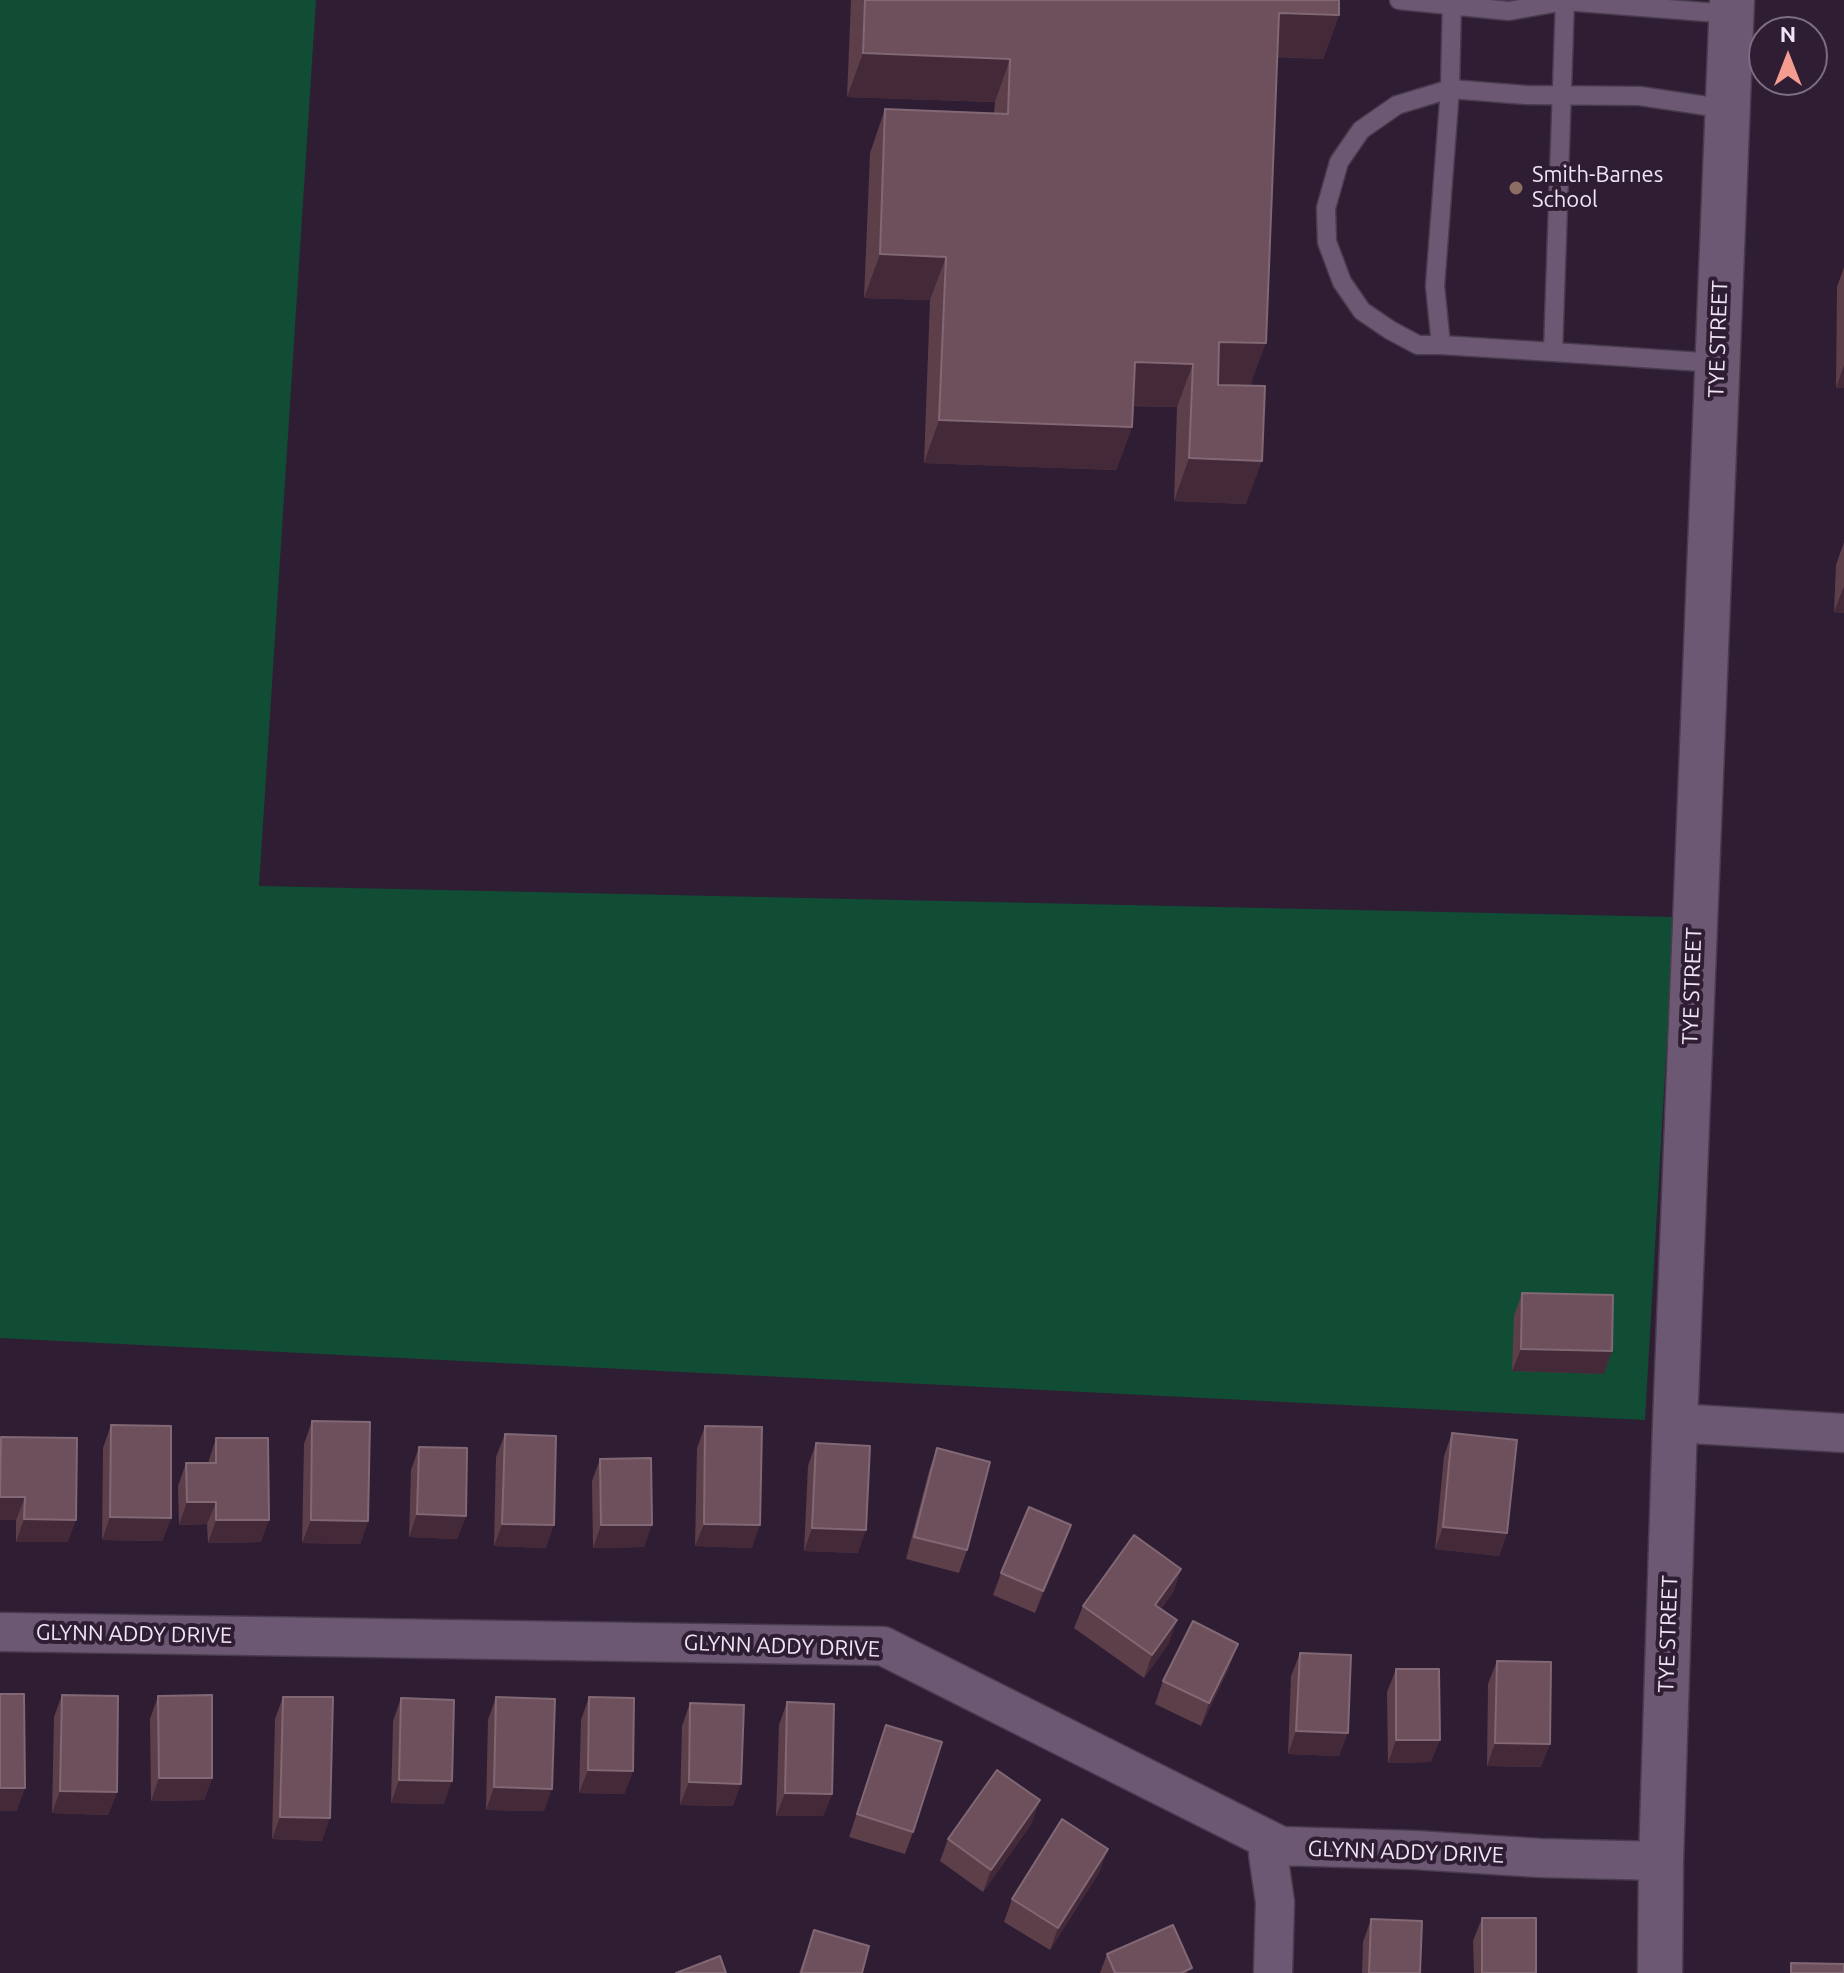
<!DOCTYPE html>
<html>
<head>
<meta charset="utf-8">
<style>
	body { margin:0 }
	#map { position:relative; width:1844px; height:1973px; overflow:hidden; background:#2f1d34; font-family:Ubuntu,sans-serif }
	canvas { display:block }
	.north { position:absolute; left:1748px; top:16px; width:80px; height:80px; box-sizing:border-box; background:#2f1d34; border:2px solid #7c6d81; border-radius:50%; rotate:0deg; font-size:22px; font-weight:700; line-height:32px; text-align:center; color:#f0e5f4 }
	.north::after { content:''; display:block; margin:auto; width:28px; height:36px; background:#f59c90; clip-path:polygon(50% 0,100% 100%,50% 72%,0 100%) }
</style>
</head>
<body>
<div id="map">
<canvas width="1844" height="1973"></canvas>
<div class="north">N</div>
</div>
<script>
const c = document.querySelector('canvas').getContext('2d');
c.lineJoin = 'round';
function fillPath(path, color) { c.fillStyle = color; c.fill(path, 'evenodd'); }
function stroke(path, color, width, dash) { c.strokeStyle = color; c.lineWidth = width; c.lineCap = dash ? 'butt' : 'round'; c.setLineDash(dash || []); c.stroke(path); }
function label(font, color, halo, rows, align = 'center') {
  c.font = font + ' Ubuntu,sans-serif'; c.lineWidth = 8; c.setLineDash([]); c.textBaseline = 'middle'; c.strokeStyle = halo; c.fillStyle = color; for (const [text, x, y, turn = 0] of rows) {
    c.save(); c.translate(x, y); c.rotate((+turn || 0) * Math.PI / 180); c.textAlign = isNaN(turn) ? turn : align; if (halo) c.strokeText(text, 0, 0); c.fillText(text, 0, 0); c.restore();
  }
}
const green = new Path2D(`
	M0,0H316L259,886L1674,917L1645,1420L0,1338Z`);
const lane = new Path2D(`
	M1399,0L1509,11L1565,1L1731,14
	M1565,0L1553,352L1441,345L1435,286L1450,89L1526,95L1640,96L1727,109
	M1441,345H1418L1390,330L1362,311L1342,282L1327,242L1326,208L1339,162L1361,130L1397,105L1450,89L1452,0
	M1553,352L1717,363`);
const street = new Path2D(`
	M1675,1423L1844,1433
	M0,1632L883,1646L1281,1846L1415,1850L1540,1858L1661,1861
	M1273,1973L1275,1902L1268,1854L1281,1846`);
const secondary = new Path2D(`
	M1660,1973L1661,1861L1675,1423L1732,0`);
const wall = new Path2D(`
	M851,0H1339V15L1323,59L1277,57L1251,386L1246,504L1174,501L1177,407L1133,406L1132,427L1116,470L924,463L930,300L864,298L870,153L885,109L994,113L995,102L847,97Z
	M1844,267V388H1836L1837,287Z
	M1844,542V613L1834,612L1836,565Z
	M1522,1293L1604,1374L1512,1371L1514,1316Z
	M312,1421L368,1521L360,1544L302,1543L304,1444Z
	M111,1425L171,1518L162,1541L102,1540L103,1448Z
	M705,1426L752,1548L695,1546L697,1448Z
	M1452,1433L1507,1533L1499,1556L1435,1549L1444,1456Z
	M505,1434L546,1548L494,1546L496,1457Z
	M1,1437L68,1542H16V1520H0Z
	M216,1438L261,1542L208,1543L207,1524L179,1525L178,1486L186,1463H208Z
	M816,1443L858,1553L804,1551L808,1466Z
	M419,1447L466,1516L457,1539L409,1537L411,1470Z
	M937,1448L967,1550L959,1573L906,1559L929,1471Z
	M600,1459L644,1547L593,1548L592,1481Z
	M1071,1525L1063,1548L1035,1613L993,1595L1001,1573Z
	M1181,1569L1173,1592L1161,1609L1169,1643L1144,1678L1074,1628L1083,1606Z
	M1300,1653L1339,1756L1288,1754L1291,1676Z
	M1497,1661L1541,1767L1487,1766L1488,1684Z
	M1230,1666L1201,1726L1155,1704L1163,1681Z
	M1396,1669L1431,1762L1388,1763L1387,1692Z
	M62,1695L117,1792L108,1815L52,1813L54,1717Z
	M158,1696L212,1778L204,1800L151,1801L150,1719Z
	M283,1697L322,1841L272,1839L275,1719Z
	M496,1697L544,1811L486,1810L488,1720Z
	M589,1697L633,1771L624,1794L579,1793L581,1720Z
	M401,1698L444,1804L391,1803L393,1721Z
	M787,1702L832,1794L823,1816H776L779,1725Z
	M690,1703L733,1806L680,1805L682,1726Z
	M886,1725L913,1832L905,1854L849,1837Z
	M1032,1823L983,1892L940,1861L948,1839Z
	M1100,1871L1050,1950L1004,1922L1012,1899Z
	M1482,1918L1536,1973H1474L1473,1941Z
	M1371,1919L1420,1973H1362L1363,1942Z
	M814,1930L862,1973H799Z
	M1107,1954L1190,1973H1100Z`);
const shadedWall = new Path2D(`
	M1279,13L1339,15L1323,59L1263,56Z
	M863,53L1010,59L995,102L847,97Z
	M880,254L946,257L930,300L864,298Z
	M1219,342L1266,343L1250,386L1203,385Z
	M1135,362L1193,364L1177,407L1119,405Z
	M1844,365V388H1836Z
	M939,420L1132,427L1116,470L924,463Z
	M1189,458L1262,461L1246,504L1174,501Z
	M1844,586V613L1834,612Z
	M1521,1349L1612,1351L1604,1374L1512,1371Z
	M0,1497H25L16,1520H0Z
	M187,1502H216L207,1524L179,1525Z
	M417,1514L466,1516L457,1539L409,1537Z
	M110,1517L171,1518L162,1541L102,1540Z
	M24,1519L76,1520L68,1542H16Z
	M216,1520H269L261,1542L208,1543Z
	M311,1520L368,1521L360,1544L302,1543Z
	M502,1524L554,1525L546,1548L494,1546Z
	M704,1524L760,1525L752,1548L695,1546Z
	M601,1525H652L644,1547L593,1548Z
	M1071,1525L1063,1548L1035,1613L1043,1591Z
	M1443,1527L1507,1533L1499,1556L1435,1549Z
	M812,1528L866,1530L858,1553L804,1551Z
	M1181,1569L1173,1592L1147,1628L1155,1605Z
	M1177,1620L1169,1643L1144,1678L1152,1655Z
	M1238,1644L1230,1666L1201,1726L1209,1703Z
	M1296,1731L1348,1733L1339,1756L1288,1754Z
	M1396,1740H1440L1431,1762L1388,1763Z
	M1495,1743L1550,1744L1541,1767L1487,1766Z
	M588,1770L633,1771L624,1794L579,1793Z
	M159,1778H212L204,1800L151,1801Z
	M399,1780L452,1781L444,1804L391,1803Z
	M689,1782L741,1784L733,1806L680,1805Z
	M494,1787L552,1789L544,1811L486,1810Z
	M0,1788H25L17,1811H0Z
	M60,1791L117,1792L108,1815L52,1813Z
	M785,1793L832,1794L823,1816H776Z
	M1040,1800L1032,1823L983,1892L991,1870Z
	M280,1817L330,1818L322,1841L272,1839Z
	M1108,1849L1100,1871L1050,1950L1058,1928Z`);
const building = new Path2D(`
	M865,0H1339V15L1279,13L1266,343L1219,342L1218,385L1265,386L1262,461L1189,458L1193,364L1135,362L1132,427L939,420L946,257L880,254L885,109L1008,114L1010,59L863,53Z
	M1522,1293L1613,1295L1612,1351L1521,1349Z
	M312,1421L370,1422L368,1521L311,1520Z
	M111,1425L171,1426V1518L110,1517Z
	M705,1426L762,1427L760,1525L704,1524Z
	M1452,1433L1517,1440L1507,1533L1443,1527Z
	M505,1434L556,1436L554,1525L502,1524Z
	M1,1437L77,1438L76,1520L24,1519L25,1497H0Z
	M216,1438H268L269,1520H216V1502H187L186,1463H216Z
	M816,1443L870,1446L866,1530L812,1528Z
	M419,1447L467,1448L466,1516L417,1514Z
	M937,1448L990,1462L967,1550L914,1537Z
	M651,1458L652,1525H601L600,1459Z
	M1029,1507L1071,1525L1043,1591L1001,1573Z
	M1134,1535L1181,1569L1155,1605L1177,1620L1152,1655L1083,1606Z
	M1193,1621L1238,1644L1209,1703L1163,1681Z
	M1300,1653L1351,1655L1348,1733L1296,1731Z
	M1497,1661L1551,1662L1550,1744L1495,1743Z
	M1396,1669H1439L1440,1740H1396Z
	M0,1694H24L25,1788H0Z
	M62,1695L118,1696L117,1792L60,1791Z
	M212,1695V1778H159L158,1696Z
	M283,1697H333L330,1818L280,1817Z
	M496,1697L555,1699L552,1789L494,1787Z
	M589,1697L634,1698L633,1771L588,1770Z
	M401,1698L454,1700L452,1781L399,1780Z
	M787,1702L834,1704L832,1794L785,1793Z
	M690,1703L744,1705L741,1784L689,1782Z
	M886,1725L942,1742L913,1832L857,1814Z
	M997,1770L1040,1800L991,1870L948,1839Z
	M1062,1819L1108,1849L1058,1928L1012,1899Z
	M1482,1918H1536V1973H1482Z
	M1371,1919L1422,1921L1420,1973H1369Z
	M1173,1925L1192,1968L1181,1973H1115L1107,1954Z
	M814,1930L869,1946L862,1973H801Z
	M720,1956L726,1973H676Z
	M1791,1963L1844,1964V1973H1791Z`);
const markers = [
	[1516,188,8,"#8d6e63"]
];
const poiNames = [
	["Smith-Barnes",1532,175],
	["School",1532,200]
];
const streetNames = [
	["TYE STREET",1718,339,-88],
	["TYE STREET",1692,986,-88],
	["GLYNN ADDY DRIVE",134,1634,1],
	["TYE STREET",1668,1634,-88],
	["GLYNN ADDY DRIVE",782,1646,2],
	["GLYNN ADDY DRIVE",1406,1852,2]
];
fillPath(green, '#114c35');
stroke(lane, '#4a3c4f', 21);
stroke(street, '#4a3c4f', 41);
stroke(secondary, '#4a3c4f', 47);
stroke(lane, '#6c5873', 18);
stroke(street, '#6c5873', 38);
stroke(secondary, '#6c5873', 44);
fillPath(wall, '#5d3f4a');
fillPath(shadedWall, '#442a39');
fillPath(building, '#6d505c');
stroke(building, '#816874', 2);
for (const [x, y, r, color] of markers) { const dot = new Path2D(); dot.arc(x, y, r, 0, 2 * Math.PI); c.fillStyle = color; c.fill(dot); stroke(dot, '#2f1d34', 3); }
label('22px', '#f0e5f4', '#2f1d34', poiNames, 'left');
label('22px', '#f0e5f4', '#2f1d34', streetNames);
</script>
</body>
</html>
